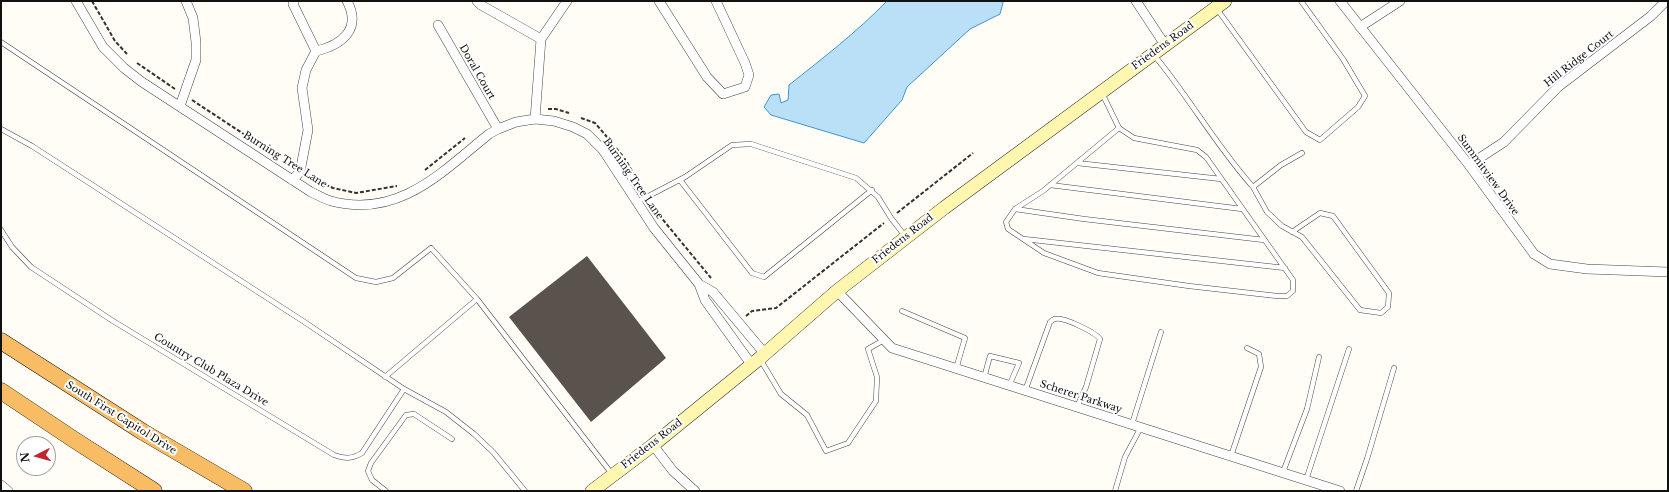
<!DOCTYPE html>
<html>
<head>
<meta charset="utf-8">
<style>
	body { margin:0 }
	#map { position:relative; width:1669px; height:492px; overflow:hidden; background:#fffdf5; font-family:"Libre Baskerville",serif }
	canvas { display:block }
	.frame { position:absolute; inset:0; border:2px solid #111; pointer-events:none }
	.north { position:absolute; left:16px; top:436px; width:40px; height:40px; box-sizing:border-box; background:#fff; border:1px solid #a0a0a0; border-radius:50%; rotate:264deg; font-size:11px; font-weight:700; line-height:16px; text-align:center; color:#111 }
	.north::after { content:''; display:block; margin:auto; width:14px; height:18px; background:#c4262e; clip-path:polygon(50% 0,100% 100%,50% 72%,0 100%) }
</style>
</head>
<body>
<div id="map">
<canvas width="1669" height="492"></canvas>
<div class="frame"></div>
<div class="north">N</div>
</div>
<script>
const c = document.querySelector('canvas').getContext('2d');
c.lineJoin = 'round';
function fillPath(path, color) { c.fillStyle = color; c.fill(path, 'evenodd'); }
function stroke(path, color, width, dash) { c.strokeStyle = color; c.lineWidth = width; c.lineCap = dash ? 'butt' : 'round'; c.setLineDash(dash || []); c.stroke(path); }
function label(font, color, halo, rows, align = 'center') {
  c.font = font + ' "Libre Baskerville",serif'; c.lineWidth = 4; c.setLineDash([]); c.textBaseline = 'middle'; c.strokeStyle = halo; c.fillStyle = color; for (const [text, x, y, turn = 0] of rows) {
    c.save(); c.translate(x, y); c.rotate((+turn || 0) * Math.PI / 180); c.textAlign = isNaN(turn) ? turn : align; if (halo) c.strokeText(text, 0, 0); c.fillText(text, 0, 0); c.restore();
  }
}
const water = new Path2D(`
	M887,1H1002L1003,3L1000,14L970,29L907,87L902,100L864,143L771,115L764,107L771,95L779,94L781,103L788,100L789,85C823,58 857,32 887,1Z`);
const building = new Path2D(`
	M587,256L666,358L591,422L509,317Z`);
const path = new Path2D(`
	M92,1L115,41L127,54
	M137,63L175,89
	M192,100L274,154
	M548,109H556L569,113
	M581,118L595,123L607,137
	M616,148L625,159L642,188
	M425,170L465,138
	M309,177L333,188L356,193L397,186
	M897,213L973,153
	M659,215L711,278
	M746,316L752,311L776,308L884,223`);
const service = new Path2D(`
	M1217,9L1306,132L1320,140L1358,107L1365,96L1343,59L1301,1
	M1,42L356,278L376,282L393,278L431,248L477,299L385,377
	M1154,55C1189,97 1217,147 1253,187L1281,165L1302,153
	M1102,93L1119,128L1043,191L1015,209L1006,222L1008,229L1044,253L1098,273L1189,286L1277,296H1287L1293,291V280L1206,157L1197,150L1134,138L1119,128
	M1,129L32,146L303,321L404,389L446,412L474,434L493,452L525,491
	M1077,163L1221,179
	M680,180L752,273L764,277L872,190
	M1050,185L1242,209
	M1253,187L1267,212L1282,226L1302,237L1360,310L1381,313L1388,307L1389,293L1333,216L1320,213L1292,232
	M637,202L685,177L732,145L751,144L856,178L878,197L891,218L905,236
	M1015,209L1084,219L1264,240
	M1,230L12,247L31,267L113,321L334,455C345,459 352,459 362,453L404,389
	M1024,239L1285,268
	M477,299L612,474
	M902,311L965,338L956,369
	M760,359L781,394L807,415L826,451L848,443L876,401L877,377L868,349L884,340
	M984,378L990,356L1019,363L1009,386
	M1025,391L1050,322C1052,321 1053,319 1055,319C1063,316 1096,333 1100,339L1086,387L1077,407
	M1132,424L1161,332
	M1231,456L1261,367L1259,354L1247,348
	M1283,472L1307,409L1319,357
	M1306,480L1349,349
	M386,491L372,480L368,471L371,463L406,415L414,414L452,439
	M1115,491L1125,457L1141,427
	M1356,491L1367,459L1394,368`);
const minor = new Path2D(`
	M76,1L103,47L124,68L142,82L311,192C318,195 324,199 331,201C398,219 441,173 489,134L498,129L516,122L535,119L554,121L573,127L587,134L603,150L654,228L699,284L705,300L751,364
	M294,1L293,4L316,51
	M477,1L481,5L541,39
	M659,1L707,77L723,94L745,87L749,75L745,63L716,1
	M1136,1L1165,45
	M1340,1L1469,165L1534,254L1550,264L1587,269L1668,272
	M438,25L498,129
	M1360,27L1400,1
	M180,106L196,60V42L193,18L186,1
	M535,119L541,39L567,1
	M1469,165L1504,142L1558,87L1651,16L1666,1
	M292,180L300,172L308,130L302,88L306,70L316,51C342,45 362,29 347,1
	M699,284L713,292L765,354
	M837,291L892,348L1340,491
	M653,445L673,471L695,491
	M1,485L8,491`);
const secondary = new Path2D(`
	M592,491L653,445L760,358L837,291L944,208L1225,1`);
const trunk = new Path2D(`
	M1,341L143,432L244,491
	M1,391L73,439L154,491`);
const streetNames = [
	["Friedens Road",1163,46,-36],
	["Hill Ridge Court",1579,59,-38],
	["Doral Court",477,72,60],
	["Burning Tree Lane",285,160,32],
	["Summitview Drive",1488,175,54],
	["Burning Tree Lane",633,179,55],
	["Friedens Road",903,239,-38],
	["Country Club Plaza Drive",211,370,31],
	["Scherer Parkway",1081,397,18],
	["South First Capitol Drive",121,418,32],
	["Friedens Road",652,444,-38]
];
fillPath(water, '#b9e0f7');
stroke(water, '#3f96cf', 1);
fillPath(building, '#5a524d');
stroke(service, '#444', 5.5);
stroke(minor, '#444', 10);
stroke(secondary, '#333', 14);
stroke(trunk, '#222', 17);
stroke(path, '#333', 2, [4, 2]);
stroke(service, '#fff', 4.5);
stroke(minor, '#fff', 9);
stroke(secondary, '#fff6b0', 13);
stroke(trunk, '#f7bc64', 16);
label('10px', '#111', '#fff', streetNames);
</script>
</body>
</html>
